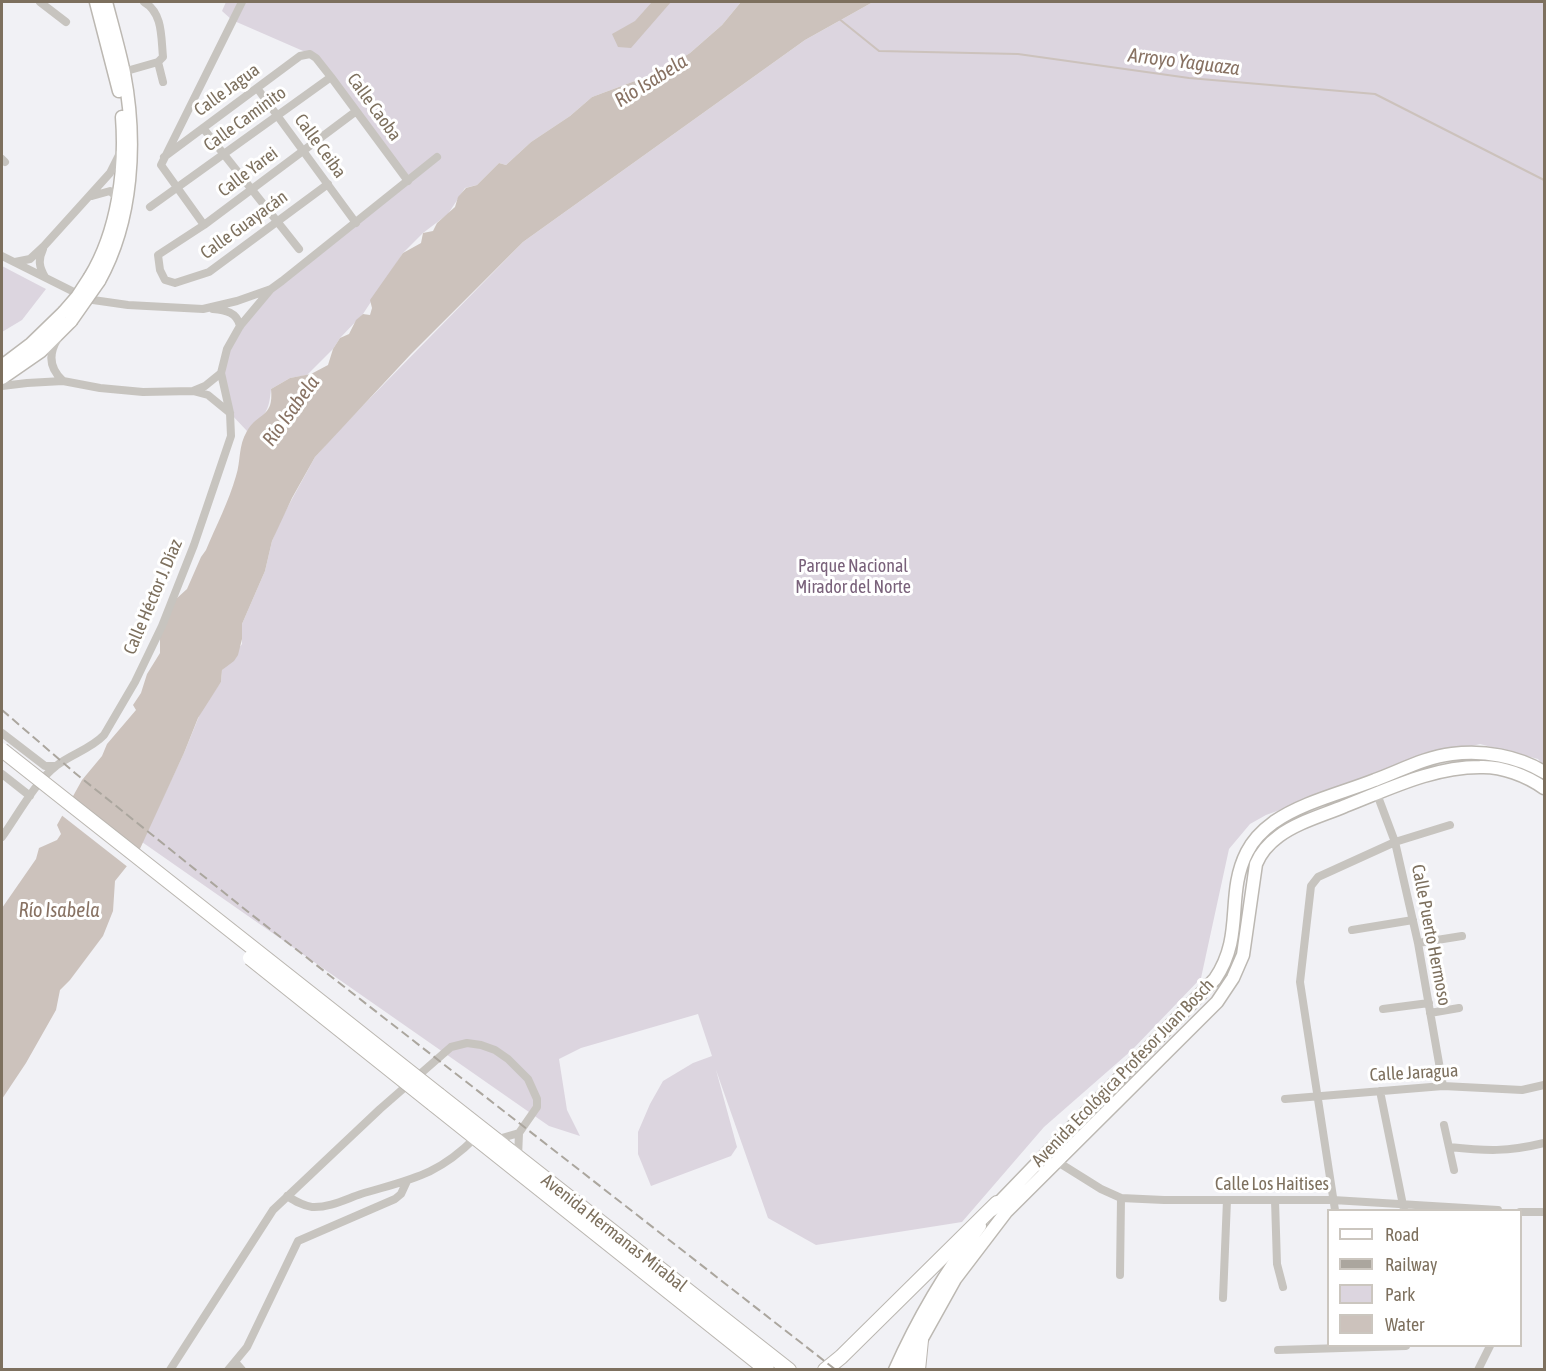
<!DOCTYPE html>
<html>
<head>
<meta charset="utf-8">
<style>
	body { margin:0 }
	#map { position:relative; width:1546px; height:1371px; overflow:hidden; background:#f1f1f5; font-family:"Asap Condensed",sans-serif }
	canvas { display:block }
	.frame { position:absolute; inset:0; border:3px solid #7d705e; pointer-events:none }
	.legend { position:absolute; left:1327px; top:1209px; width:195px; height:138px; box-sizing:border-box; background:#fff; border:2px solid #cbc6bf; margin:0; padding:8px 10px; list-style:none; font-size:18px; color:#7d705e }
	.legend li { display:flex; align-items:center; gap:12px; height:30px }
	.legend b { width:30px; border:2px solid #cbc6bf }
</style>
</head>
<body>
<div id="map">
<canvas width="1546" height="1371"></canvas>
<div class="frame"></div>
<ul class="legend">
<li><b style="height:8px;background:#fff"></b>Road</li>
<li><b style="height:8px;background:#aba69e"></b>Railway</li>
<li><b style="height:16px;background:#dcd5df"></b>Park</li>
<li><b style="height:16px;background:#ccc2bc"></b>Water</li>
</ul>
</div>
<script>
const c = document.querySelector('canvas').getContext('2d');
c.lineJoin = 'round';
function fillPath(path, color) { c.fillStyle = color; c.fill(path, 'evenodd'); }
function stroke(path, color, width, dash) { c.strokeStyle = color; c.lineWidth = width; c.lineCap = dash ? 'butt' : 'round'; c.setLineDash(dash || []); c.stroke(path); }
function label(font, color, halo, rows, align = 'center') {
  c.font = font + ' "Asap Condensed",sans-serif'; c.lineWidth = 6; c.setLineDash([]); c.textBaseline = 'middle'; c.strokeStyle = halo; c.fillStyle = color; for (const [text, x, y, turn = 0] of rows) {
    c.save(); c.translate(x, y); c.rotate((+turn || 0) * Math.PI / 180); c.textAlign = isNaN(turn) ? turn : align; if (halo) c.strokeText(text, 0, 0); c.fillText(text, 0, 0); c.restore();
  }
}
const green = new Path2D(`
	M226,2H741L722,25L690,53L659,72L592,97L570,116L531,142L506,165L499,163L477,185L465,188L448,214L423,233L403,253L363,314L340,338L333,349L307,375L290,378L271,389C269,412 265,416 247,431L230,413L221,373L240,326L271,289L408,181L310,54L232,20L222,11Z
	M873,2H1544V766L1538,759L1480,744L1417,760L1266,815L1250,824L1229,849L1201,978L1132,1050L1044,1127L962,1222L816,1245L768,1218L716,1070L737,1147L731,1156L651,1186L638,1154V1132L650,1104L663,1081L693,1063L712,1056L698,1014L581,1048L559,1059L567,1110L580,1136L549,1126L142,842L184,753L202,709L221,682L222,670L242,644V624L265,571L272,541L280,521L315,457L337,432L523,242L805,40Z
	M2,266L46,289L22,320L2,332Z`);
const water = new Path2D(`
	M652,2H671L631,48L618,47L612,34L635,21Z
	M741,2H873L805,40L523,242L411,354L315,457L292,498L272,541L265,571L242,624V639L238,655L234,661L222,670L221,682L198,718L184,753L139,851L115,881L113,911L103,936L70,980L60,990L56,1010L26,1063L2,1099V908L36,859L39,848L57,840L61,834L57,825L82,780L102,756L107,744L136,710L133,705L141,693L147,674L160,653V635L176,599L187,589L201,557L206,550C216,526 229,501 236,476C241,461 238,446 247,431C258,412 274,418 271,389L290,378L311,374L328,365L333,349L340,338L349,334L356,320L363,314L370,315L372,308L370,300L403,253L421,243L423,233L433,231L437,223L455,207L458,197L466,188L477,185L499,163L506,165L531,142L570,116L592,97L659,72L690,53L722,25Z`);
const pier = new Path2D(`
	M70,795L142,851L129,868L60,814Z`);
const stream = new Path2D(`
	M838,18L879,51L1018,54L1189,78L1375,94L1544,180`);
const street = new Path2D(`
	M40,2L66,22
	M158,62L163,82
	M123,72L158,62L163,57C161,37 163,13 144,2
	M257,88L356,223
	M203,128L299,249
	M164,157L300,56L310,54L316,58L331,77L408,181
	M2,159L5,162
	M328,184L209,272L175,283L165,280L160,270L158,255L204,225L355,112
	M92,196L110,191L118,198
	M150,207L331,77
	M204,225L161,165L242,2
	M43,249C38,260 39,267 45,277
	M2,256L80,295L93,300L128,305L203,309L237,301L271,289L282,281L437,157
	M15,262L30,259L44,246L110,173L120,153
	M213,309C225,310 237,312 240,326
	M57,340C48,355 50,369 63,381
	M2,386L27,383L63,381L100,388L143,392L193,391L205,386L221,373
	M193,391L208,395L230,413
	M2,733L45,766H55
	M2,774L30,796
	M1377,794L1395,842L1418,943L1443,1086
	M2,837C17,816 36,781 56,766C71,754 91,749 104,735L135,682L162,626L194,545L231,436L230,413L221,373L227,349L240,326L271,289
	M1352,930L1413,920
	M1418,943L1462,936
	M1383,1009L1429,1003
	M1430,1013L1459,1008
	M1380,1091L1404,1210
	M1285,1099L1443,1086L1522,1090L1544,1085
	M1444,1125L1454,1170
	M495,1140L519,1133
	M1449,1147C1487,1151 1507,1152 1544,1143
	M1053,1159L1101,1189L1121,1198L1164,1200H1333L1498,1210
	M287,1196C295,1201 303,1206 312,1207C329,1208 346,1199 361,1194C411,1179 437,1176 475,1138
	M1275,1200L1277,1264L1283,1287
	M1335,1210L1300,982L1311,886L1318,877L1395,842L1450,825
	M1520,1212H1544
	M1120,1275L1121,1198
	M1223,1298L1227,1200
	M1278,1350L1406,1346
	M235,1362L242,1370
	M170,1370L273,1210L380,1109L451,1047L467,1043L481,1045L495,1050L508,1059L528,1079L537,1099V1107L519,1133L518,1157
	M228,1370L247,1347L298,1241L395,1199L401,1194L407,1181
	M1478,1370L1490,1346`);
const secondary = new Path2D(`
	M96,2L119,91
	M90,277C118,231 126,169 122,117
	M99,281C133,220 137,141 124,73C119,49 112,25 106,2
	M2,366L31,344L64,312
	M2,378L41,351L71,321
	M992,1210L1215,979C1245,935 1225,895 1247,852C1253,840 1263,830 1274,822C1303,802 1342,793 1375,780C1400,771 1425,757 1452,754C1484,750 1517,756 1544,772
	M895,1370C918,1318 946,1271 980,1226
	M908,1370L921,1340L955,1279L1006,1212L1217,1002L1233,978L1243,955L1256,864C1261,852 1268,844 1279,836C1298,822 1324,815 1345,806C1389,789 1432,767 1480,767C1502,766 1527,776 1544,788`);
const primary = new Path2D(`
	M439,1095L789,1370
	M433,1104L767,1370
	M825,1370L841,1357L997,1203
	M918,1370L921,1340`);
const rail = new Path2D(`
	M2,710L75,773L247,911L836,1370`);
const secondaryBridge = new Path2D(`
	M64,312L77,297L90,277
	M71,321L99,281`);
const primaryBridge = new Path2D(`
	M2,750L439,1095
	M250,958L433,1104`);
const streetNames = [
	["Calle Jagua",227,90,-36],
	["Calle Caoba",374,107,54],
	["Calle Caminito",245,119,-36],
	["Calle Ceiba",320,146,54],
	["Calle Yarei",248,172,-37],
	["Calle Guayacán",244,225,-36],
	["Calle Héctor J. Díaz",153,597,-67],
	["Calle Puerto Hermoso",1431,935,79],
	["Avenida Ecológica Profesor Juan Bosch",1123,1073,-46],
	["Calle Jaragua",1414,1073,-3],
	["Calle Los Haitises",1272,1184],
	["Avenida Hermanas Mirabal",614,1233,38]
];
const parkNames = [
	["Parque Nacional",853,566],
	["Mirador del Norte",853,587]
];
const waterNames = [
	["Arroyo Yaguaza",1184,62,7],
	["Río Isabela",651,81,-32],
	["Río Isabela",291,411,-54],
	["Río Isabela",59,911]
];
fillPath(green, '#dcd5df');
fillPath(water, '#ccc2bc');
fillPath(pier, '#f1f1f5');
stroke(stream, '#ccc2bc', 2);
stroke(secondary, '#bcb8b2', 15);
stroke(primary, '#bab6b0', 16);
stroke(street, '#c7c4bf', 8);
stroke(secondary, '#fff', 12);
stroke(primary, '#fff', 14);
stroke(rail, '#aba69e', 2, [9, 4.5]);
stroke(secondaryBridge, '#bcb8b2', 15, []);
stroke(primaryBridge, '#bab6b0', 16, []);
stroke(secondaryBridge, '#fff', 12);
stroke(primaryBridge, '#fff', 14);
label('18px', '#7d705e', '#fff', streetNames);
label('18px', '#79617a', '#fff', parkNames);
label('italic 20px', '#887263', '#fff', waterNames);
</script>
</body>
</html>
